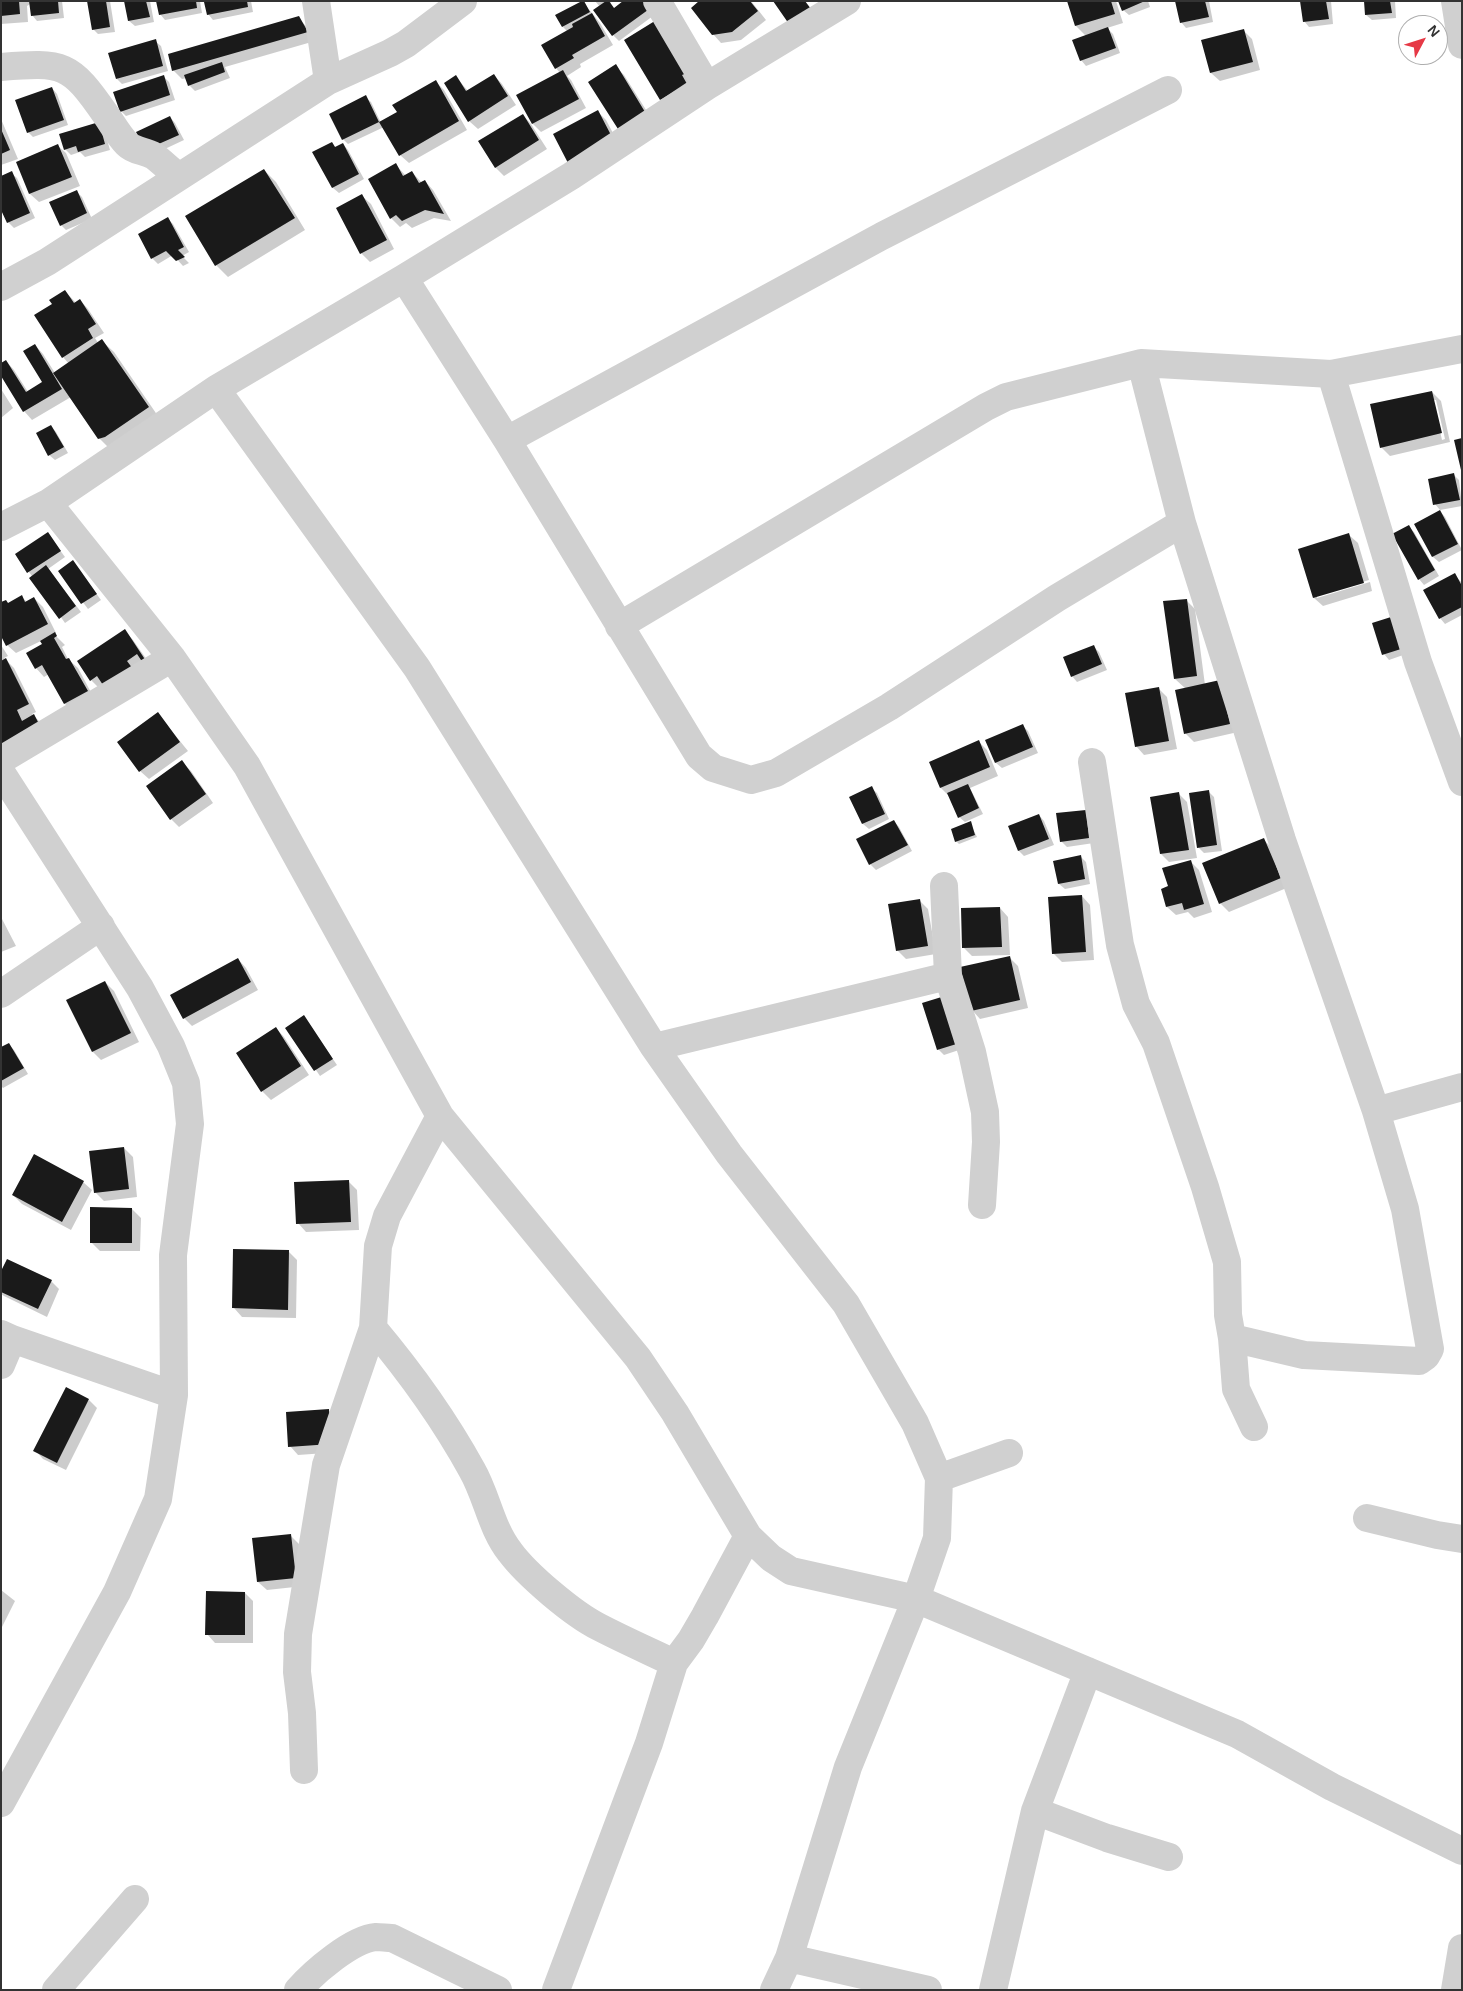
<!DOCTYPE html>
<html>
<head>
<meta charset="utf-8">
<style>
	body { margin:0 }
	#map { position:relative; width:1463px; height:1991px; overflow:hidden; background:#fff; font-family:Arial,sans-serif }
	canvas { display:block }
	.frame { position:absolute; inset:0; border:2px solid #333; pointer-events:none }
	.north { position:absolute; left:1398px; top:15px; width:50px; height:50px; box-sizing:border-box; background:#fff; border:1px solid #adadad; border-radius:50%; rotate:50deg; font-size:14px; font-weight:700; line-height:20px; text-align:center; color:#333 }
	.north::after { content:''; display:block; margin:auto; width:18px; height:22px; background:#e63946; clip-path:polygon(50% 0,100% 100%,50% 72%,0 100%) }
</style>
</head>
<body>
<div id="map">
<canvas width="1463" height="1991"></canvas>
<div class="frame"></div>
<div class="north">N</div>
</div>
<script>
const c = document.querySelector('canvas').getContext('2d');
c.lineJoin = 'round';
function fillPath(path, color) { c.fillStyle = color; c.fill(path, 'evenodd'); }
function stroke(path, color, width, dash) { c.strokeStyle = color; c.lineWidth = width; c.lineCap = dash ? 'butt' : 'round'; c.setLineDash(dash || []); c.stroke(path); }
const shadow = new Path2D(`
	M1,1H62L64,18L37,21L32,15L30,4L27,6L28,22L1,24Z
	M89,1H110L115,32L98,34L93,29Z
	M125,1H150L154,22L135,26L129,21Z
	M157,1H200L202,13L165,20L160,14Z
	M213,1H251L253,12L213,20L208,14Z
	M595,1H613L610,3L614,9L625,1L657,13L619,41L613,35L600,7Z
	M701,1H751L766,20L741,40L721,43L713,34Z
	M1069,1H1116L1123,23L1107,28L1113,34L1120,53L1086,66L1081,60L1086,36L1076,26Z
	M1120,1H1148L1150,7L1129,15L1123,10Z
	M1176,1H1209L1213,22L1186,28L1181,22Z
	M1302,1H1331L1333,24L1309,27L1304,21Z
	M1365,1H1395L1396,18L1372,20L1366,15Z
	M583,2L600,23L613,45L580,64L581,67L567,76L571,80L586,108L541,132L533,124L518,96L560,73L556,68L568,32L563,27Z
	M298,18L307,27L315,41L225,67L230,78L195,91L189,85L187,78L182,79L173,70Z
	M666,30L696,80L669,108L661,99Z
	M1243,30L1252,39L1260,70L1220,81L1211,73L1203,41Z
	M155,41L161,46L168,71L122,84L117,79Z
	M615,66L624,75L653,121L627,137Z
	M494,75L502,84L516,105L478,129L469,121L456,77L468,91Z
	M164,77L169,82L175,100L126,116L121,111Z
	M436,82L444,90L467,130L409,163L400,155L384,127L348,144L343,139L365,97L371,102L381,123L398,113Z
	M52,88L57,94L68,125L33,137L28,132Z
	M598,112L606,120L621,148L555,134Z
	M523,115L531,124L547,149L504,176L495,167Z
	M170,117L175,123L184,140L152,155Z
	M1,119L18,159L1,165Z
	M104,129L110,150L85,157L80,152L71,155L65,149Z
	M332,143L336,148L343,144L348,150L364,179L339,193L333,188L314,153Z
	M58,146L66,153L80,186L39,202L30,194L17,162Z
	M396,165L406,176L412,172L422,183L425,181L433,190L451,221L434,218L412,228L406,223L400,227L391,218L369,180Z
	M264,170L276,182L305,230L228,277L216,265L187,217Z
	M11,173L17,178L35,218L14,228L8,222Z
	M76,191L82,197L92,219L66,230L61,225Z
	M362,196L371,204L394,249L370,262L361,253Z
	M168,219L173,224L189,252L182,256L189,263L183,266L173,255L158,264L152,258Z
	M65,291L76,303L80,300L88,309L104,333L95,338L98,343L102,341L114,352L160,419L111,450L99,438L71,397L32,420L24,411L6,361L14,370L28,392L44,383L35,345L43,354L55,373L69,364L63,357L53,304Z
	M1,389L13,408L1,418Z
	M1432,392L1441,401L1450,442L1390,456L1381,447ZM1433,400H1436L1445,439L1442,440Z
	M51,426L56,432L68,453L55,460L49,455Z
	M1454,475L1459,480L1462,506L1440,510L1435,504Z
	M1440,511L1445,517L1462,550L1439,562L1433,557L1416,524Z
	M1408,526L1414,532L1439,576L1424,585L1419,579Z
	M48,534L65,557L48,569L81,612L65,623L17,555Z
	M1349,535L1358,543L1369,580L1317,596V598L1370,582L1372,591L1323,606L1314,598L1299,550Z
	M73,562L101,600L88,609L60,572Z
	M1454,574L1462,583V615L1445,624L1440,618Z
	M22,597L27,602L34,598L43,607L56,633L54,634L65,645L62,647L68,659L78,668L95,700L74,712L65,704L49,674L44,677L36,668L43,645L41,641L16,653L7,645L9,604Z
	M1186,600L1195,609L1205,685L1220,682L1238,732L1194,742L1186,734V689L1175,679Z
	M1374,624L1406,654L1389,660L1384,654Z
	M125,631L133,640L154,670L100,689L91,680L79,662Z
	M1,645L8,656L4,658L14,668L36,712L32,714L42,724L1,743Z
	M1093,646L1099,652L1107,670L1077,682L1072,676Z
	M1159,689L1167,697L1177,749L1144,755L1136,746Z
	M158,714L188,751L149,779L140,771Z
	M1023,726L1028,731L1038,753L1002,768L996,763L987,741Z
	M979,742L987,750L998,776L970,788L983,814L965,822L959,817L950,797L941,788L930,762Z
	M182,762L191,771L213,803L179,827L171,819Z
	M871,788L877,793L889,819L869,829L863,824Z
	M1209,792L1214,797L1222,851L1204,853L1198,847Z
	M1178,793L1187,802L1197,858L1169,862L1161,854Z
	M1085,811L1094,843L1067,847L1061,841Z
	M1039,815L1044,821L1054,845L1024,856L1019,851L1010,827Z
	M894,821L899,827L912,851L876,870L870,864Z
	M970,823L977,837L959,844L956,841Z
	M1263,839L1272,848L1289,887L1229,912L1220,903Z
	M1081,857L1086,862L1090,884L1065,889L1059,884L1055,862Z
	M1190,861L1199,870L1212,912L1194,918L1188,912L1176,915L1167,907L1170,887Z
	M1082,896L1090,905L1094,960L1062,962L1053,953Z
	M919,900L928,909L936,954L906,959L898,951L889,905Z
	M1000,908L1008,917L1010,955L972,956L963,947Z
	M1,917L16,946L1,952Z
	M1009,957L1018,966L1028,1008L980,1019L972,1010Z
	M238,959L246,968L258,990L192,1026L184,1018Z
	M105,982L114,991L139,1042L101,1060L93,1052Z
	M923,1004L968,1047L944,1055L938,1049Z
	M304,1017L337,1065L320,1076L287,1028Z
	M276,1028L284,1037L309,1075L271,1100L262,1091Z
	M9,1045L14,1050L28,1074L3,1088L1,1086V1049Z
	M124,1148L133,1157L137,1197L104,1201L95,1192Z
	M83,1182L92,1190L71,1230L22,1204L13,1195Z
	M349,1182L357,1190L359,1230L306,1232L298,1223Z
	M132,1209L141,1218L140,1251H100L91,1242Z
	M289,1252L297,1260L296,1318L242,1317L234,1308Z
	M1,1274L51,1281L59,1289L47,1317L4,1296L1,1294Z
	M89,1400L97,1408L66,1470L43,1459L35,1450Z
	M328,1410L337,1419L340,1452L298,1455L290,1446Z
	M290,1535L299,1544L304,1586L267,1590L258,1582Z
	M1,1590L15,1601L1,1629Z
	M245,1593L253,1601V1643H215L207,1634Z`);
const building = new Path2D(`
	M1,1H19L20,14L1,16Z
	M29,1H58L59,13L31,16Z
	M87,1H106L110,27L92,30Z
	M124,1H146L150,17L128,21Z
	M156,1H196L197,8L159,15Z
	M207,1H247L248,7L207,15L204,2Z
	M582,1H584L590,12L562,27L555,15Z
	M606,1H609L614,8L623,1H648L652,7L612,36L593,10Z
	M699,1H750L758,11L732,32L712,35L691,8Z
	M773,1H805L811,9L789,24Z
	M1067,1H1111L1115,14L1075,26Z
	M1118,1H1145L1122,11Z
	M1175,1H1205L1209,17L1180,23Z
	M1300,1H1326L1329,19L1303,22Z
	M1364,1H1390L1392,13L1365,15Z
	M592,13L605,36L572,55L574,58L555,69L541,45L573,27L572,24Z
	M299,16L308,32L172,71L168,54Z
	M658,19L689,72L682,75L687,84L660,100L624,40Z
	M1108,27L1116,48L1080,61L1072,40Z
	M1244,29L1253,62L1210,73L1201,40Z
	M156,39L163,66L116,79L108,53Z
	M222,62L225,72L188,86L184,75Z
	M616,64L645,112L618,129L588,82Z
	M563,70L579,99L532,124L516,95Z
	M494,74L508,96L468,122L444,83L456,75L466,91Z
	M164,75L170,95L120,112L113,92Z
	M436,80L459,121L399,156L379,122L397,112L392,105Z
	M52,87L64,120L27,133L15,100Z
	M366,95L379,122L342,140L329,114Z
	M598,110L613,139L568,163L553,134Z
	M523,114L539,140L495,168L478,141Z
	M170,116L179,135L145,150L136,132Z
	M99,122L105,144L78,152L76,146L64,150L59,134Z
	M1,129L10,150L1,154Z
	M332,142L335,147L343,143L359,174L332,188L312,152Z
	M58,144L72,177L29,194L16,162Z
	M396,163L403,176L412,171L419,183L425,180L444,214L425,210L402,221L396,215L390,219L368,179Z
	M264,169L295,218L215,266L185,216Z
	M12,171L30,213L7,223L1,210V176Z
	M77,190L87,213L60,226L49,202Z
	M362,194L387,240L360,254L336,208Z
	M168,217L184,247L178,250L185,257L176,261L166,251L151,259L138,234Z
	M65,290L74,303L80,299L96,324L88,329L93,338L62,358L34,315L52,304L49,300Z
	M102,339L149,407L105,437L98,439L53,373Z
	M35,344L62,389L23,412L1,376V363L6,360L26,392L42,382L23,351Z
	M1432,391L1442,433L1380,448L1370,404Z
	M51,425L64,447L48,456L36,433Z
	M1462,438V470H1461L1454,440Z
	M1454,473L1460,500L1433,505L1428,479Z
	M1440,510L1458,544L1432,557L1414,524Z
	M1409,525L1435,570L1418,580L1392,534Z
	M48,532L61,551L27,573L15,554Z
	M1349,533L1364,583L1313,598L1298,549Z
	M73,560L97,594L81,604L58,571Z
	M46,565L76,606L59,619L29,578Z
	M1455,573L1462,586V607L1439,619L1423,590Z
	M22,595L25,602L34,597L48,624L6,646L1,636V602L6,600L8,603Z
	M1187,599L1197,676L1174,679L1163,601Z
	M1391,617L1401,649L1382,655L1372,623Z
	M125,629L146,661L143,663L137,654L127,661L133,669L105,688L97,676L90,681L77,661Z
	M55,632L57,636L54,638L66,659L69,658L88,691L64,704L42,665L35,669L26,653L42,644L40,641Z
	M1094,645L1102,664L1071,677L1063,657Z
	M6,658L29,704L17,710L22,721L34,714L40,726L1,746V661Z
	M1220,680L1230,724L1184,734L1175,690Z
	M1159,687L1169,741L1135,747L1125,693Z
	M158,712L180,742L139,772L117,742Z
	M1023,724L1033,747L995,763L985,740Z
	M979,740L990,767L940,788L929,762Z
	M182,760L206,794L170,820L146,786Z
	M968,784L979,808L958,818L947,793Z
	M872,786L885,814L862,824L849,797Z
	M1209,790L1217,845L1197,848L1189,793Z
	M1179,792L1189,850L1160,854L1150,797Z
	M1086,810L1089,838L1060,842L1056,813Z
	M1039,814L1049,839L1018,851L1008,826Z
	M894,820L908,845L869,865L856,839Z
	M971,821L975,835L955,842L951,829Z
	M1264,838L1281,878L1219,904L1202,863Z
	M1081,855L1085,879L1058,884L1053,861Z
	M1191,860L1204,904L1184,910L1182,903L1166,907L1161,889L1168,886L1162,868Z
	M1082,895L1086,952L1052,954L1048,897Z
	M920,899L928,946L896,951L888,904Z
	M1000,907L1002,947L962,948L961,908Z
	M1010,956L1020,1000L971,1011L960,967Z
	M238,958L251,982L183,1019L170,995Z
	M105,981L131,1033L92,1052L66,1000Z
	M948,995L963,1042L937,1050L922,1003Z
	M304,1015L333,1059L314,1071L285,1028Z
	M276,1027L301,1066L261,1092L236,1053Z
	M9,1043L24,1068L1,1081V1047Z
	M124,1147L129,1189L94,1193L89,1151Z
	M34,1154L84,1181L62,1222L12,1195Z
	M349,1180L351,1222L296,1224L294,1182Z
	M90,1207L132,1208V1243H90Z
	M233,1249L289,1250L288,1310L232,1308Z
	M7,1259L52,1280L38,1309L1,1292V1271Z
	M66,1387L89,1399L57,1463L33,1451Z
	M329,1409L331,1444L288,1447L286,1412Z
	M291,1534L296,1578L257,1582L252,1538Z
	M206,1591L245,1592V1635H205Z`);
const minor = new Path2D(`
	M316,1L328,81
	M657,1L707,86
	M1455,1L1462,45
	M1,67C64,62 70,63 106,115C113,125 119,136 127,144C135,152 144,150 154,156C162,162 170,170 178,176
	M404,278L507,440L699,756L713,768L751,780L776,773L889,707L1057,598L1182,523
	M1,287L47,262L328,81L390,53L406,44L463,1
	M1462,349L1331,374L1418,662L1462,782
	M216,389L417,668L654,1047L729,1154L846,1304L915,1423L939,1478L937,1538L916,1599L848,1767L789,1958L774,1990
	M507,440L882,236L1168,90
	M48,503L172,658L247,766L440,1116L638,1358L675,1413L748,1536L771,1558L791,1571L916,1599L1237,1734L1332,1787L1462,1851
	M1,527L48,503L216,389L404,278L571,176L707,86L847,1
	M619,626L986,407L1006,397L1141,363L1331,374
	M1,760L172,658
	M1092,762L1120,945L1136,1004L1156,1043L1205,1187L1227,1262L1228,1315L1232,1338L1304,1355L1419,1361L1426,1356L1430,1349L1405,1209L1376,1111L1282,840L1182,523L1141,363
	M1,772L140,988L171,1046L186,1083L190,1124L173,1255L174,1395L158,1499L117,1592L1,1803
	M944,886L948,976L972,1052L985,1112L986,1142L982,1205
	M1,994L101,926
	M654,1047L948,976
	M1376,1111L1462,1087
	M373,1328C410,1372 444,1419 472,1470C487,1496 491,1528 510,1552C527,1575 573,1614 599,1627C624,1640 649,1651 674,1663
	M1,1334L12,1339L174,1395
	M1232,1338L1236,1389L1254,1427
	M1,1365L12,1339
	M939,1478L1009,1453
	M1367,1518L1437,1535L1462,1539
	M304,1770L302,1713L297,1672L298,1634L326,1465L373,1328L378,1246L387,1216L440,1116
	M1035,1811L1107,1838L1169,1857
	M789,1958L928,1990
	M56,1990L135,1899
	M298,1990C314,1972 352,1939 376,1937C381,1937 387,1938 392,1938L498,1990
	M556,1990L649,1743L674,1663L691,1640L705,1616L748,1536
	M993,1990L1035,1811L1088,1671
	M1455,1990L1462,1948`);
fillPath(shadow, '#0003');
fillPath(building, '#1a1a1a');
stroke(minor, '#d0d0d0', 28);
</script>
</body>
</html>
